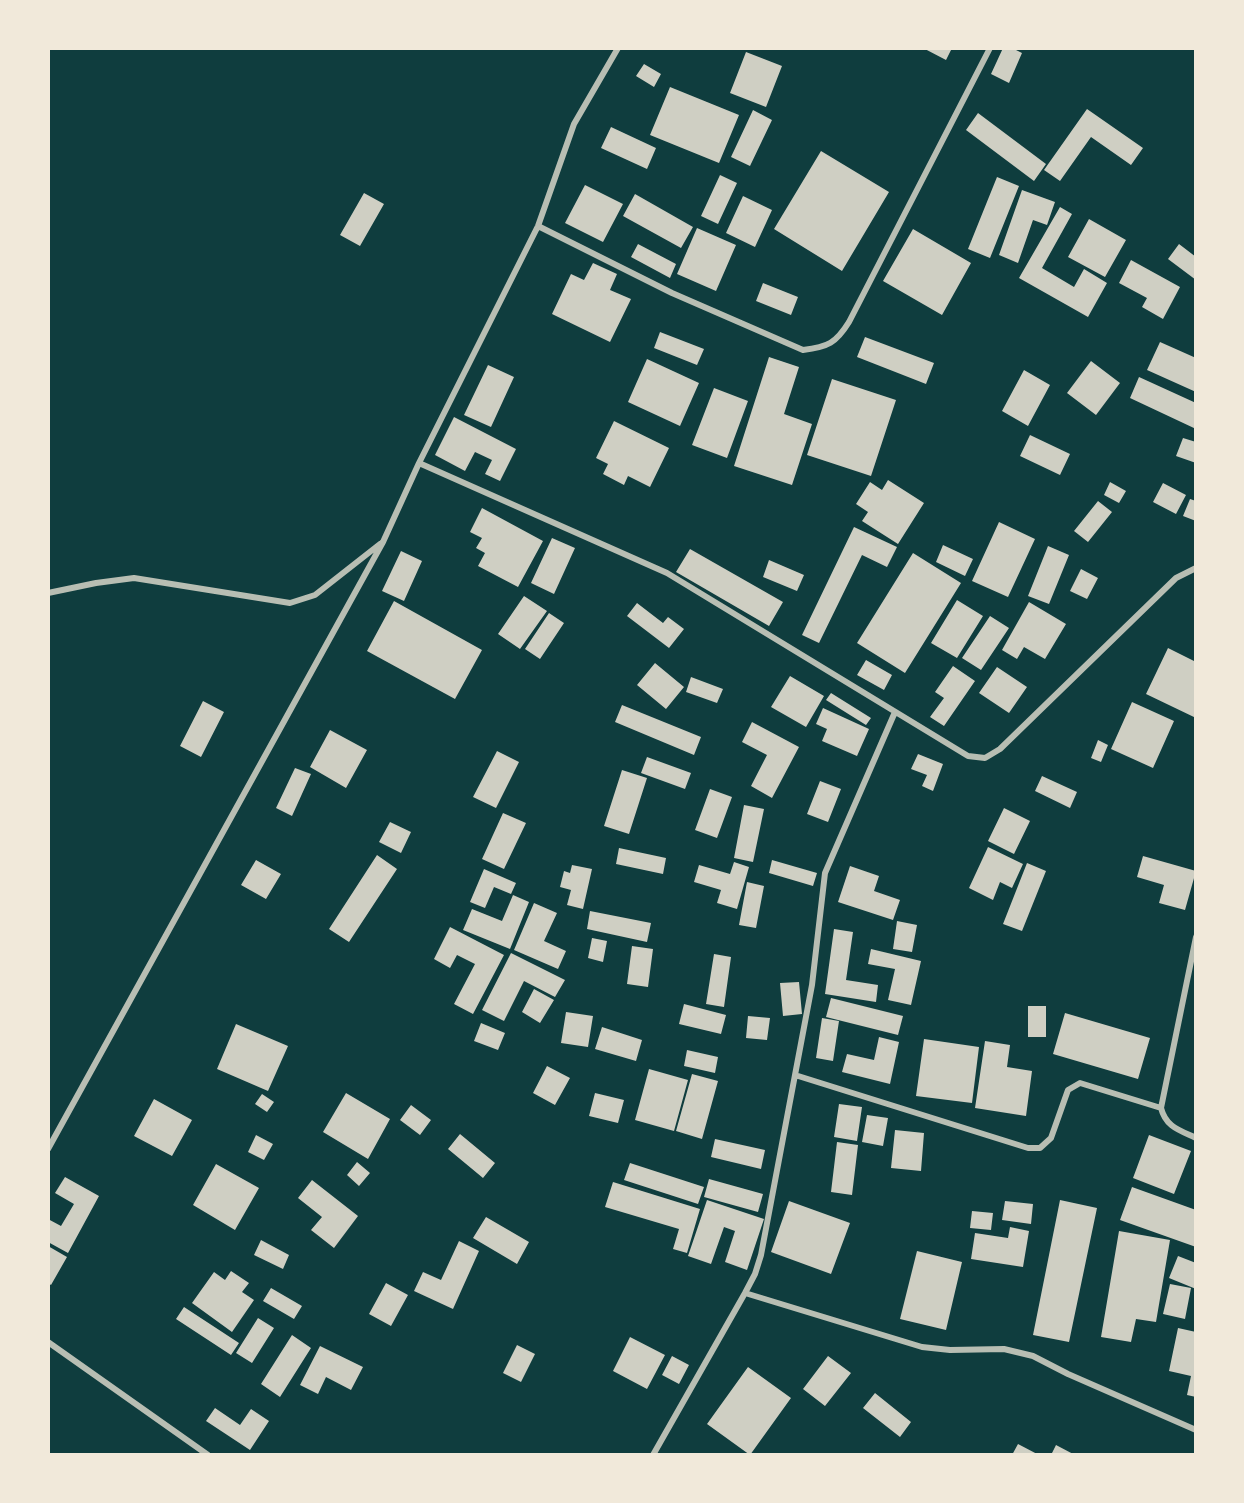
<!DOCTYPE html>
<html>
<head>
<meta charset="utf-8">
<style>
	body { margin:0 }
	#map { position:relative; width:1244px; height:1503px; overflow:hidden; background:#0f3d3e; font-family:Rubik,sans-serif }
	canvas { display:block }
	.frame { position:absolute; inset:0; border:50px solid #f1e9da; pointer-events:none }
</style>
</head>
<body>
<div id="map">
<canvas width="1244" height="1503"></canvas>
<div class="frame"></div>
</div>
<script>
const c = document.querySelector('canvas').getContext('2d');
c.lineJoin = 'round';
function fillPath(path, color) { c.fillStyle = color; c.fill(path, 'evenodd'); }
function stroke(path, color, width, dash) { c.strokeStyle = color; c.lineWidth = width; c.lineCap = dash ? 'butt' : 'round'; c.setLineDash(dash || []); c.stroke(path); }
const building = new Path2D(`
	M923,48H952L946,60Z
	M1003,48H1012L1022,53L1009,83L991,74Z
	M746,52L782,66L766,107L730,93Z
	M644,64L661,74L654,87L636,76Z
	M670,87L739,115L719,163L650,135Z
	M1087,109L1143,148L1131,165L1091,137L1060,181L1044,170Z
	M753,110L772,120L750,166L731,157Z
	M978,113L1046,164L1034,181L966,130Z
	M611,127L656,148L647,169L601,148Z
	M821,151L889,192L842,271L774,229Z
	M720,175L737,183L718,224L701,216Z
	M997,177L1019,186L990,258L968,249Z
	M585,185L623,204L603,242L565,223Z
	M1022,190L1055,202L1047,225L1033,220L1018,263L999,255Z
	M364,193L384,204L360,246L340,235Z
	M635,194L693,227L681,248L623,216Z
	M743,196L772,210L755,247L726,233Z
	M1060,207L1072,214L1042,268L1074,287L1084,269L1107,283L1088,317L1019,278Z
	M1089,219L1126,240L1105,277L1068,257Z
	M697,228L736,245L716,291L677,274Z
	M913,229L971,263L942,315L883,281Z
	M638,244L676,264L670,278L631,257Z
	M1179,244L1196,257V280L1168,259Z
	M1131,260L1180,287L1163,319L1142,307L1147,298L1119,283Z
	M593,263L617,274L610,290L631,299L610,342L552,314L571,274L584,280Z
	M763,283L798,297L791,315L756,301Z
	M660,332L704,349L697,365L654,348Z
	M865,337L934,363L926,384L857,357Z
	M1160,342L1196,358V392L1147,370Z
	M769,357L799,367L784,414L812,424L792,485L734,466Z
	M647,359L699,383L680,426L628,402Z
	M1091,361L1120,383L1096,415L1067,393Z
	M488,365L514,377L491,427L464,415Z
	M1024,370L1050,385L1028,426L1002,411Z
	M1139,377L1196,403V429L1130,398Z
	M832,379L896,400L871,476L807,455Z
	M714,388L748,401L727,458L692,445Z
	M454,417L516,449L500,481L485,474L492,460L475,452L465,471L435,455Z
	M614,421L669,448L650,487L628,476L624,485L603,474L608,464L596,458Z
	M1030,435L1070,454L1060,475L1020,456Z
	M1183,438L1196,442V463L1176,456Z
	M888,480L924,503L898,544L862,521L868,512L856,504L870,482L882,490Z
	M1110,482L1126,491L1119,503L1104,495Z
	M1163,483L1186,495L1176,514L1153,502Z
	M1190,499L1196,501V521L1183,516Z
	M1098,501L1112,512L1088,542L1074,531Z
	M482,508L543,541L518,587L478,566L485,553L476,548L482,538L470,532Z
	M999,522L1035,539L1008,597L972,581Z
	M854,527L897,547L887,567L862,555L819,643L802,635Z
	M552,538L575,548L554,594L531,583Z
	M943,545L973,559L965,576L936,562Z
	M1048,546L1069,555L1049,604L1028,596Z
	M690,549L783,602L769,626L676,572Z
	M401,551L422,561L404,601L382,591Z
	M913,553L961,583L905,673L857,643Z
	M769,560L804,575L797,591L763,577Z
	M1081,569L1098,578L1087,599L1070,591Z
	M524,596L547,611L520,649L498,634Z
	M957,600L983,616L957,658L931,643Z
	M394,601L482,650L455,699L367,651Z
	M1029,602L1066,624L1045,659L1024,647L1017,659L1002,650Z
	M637,603L663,623L668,617L684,629L669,648L627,616Z
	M549,613L564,623L540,659L525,649Z
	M990,616L1009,628L981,670L962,658Z
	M1168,648L1196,662V718L1146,694Z
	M866,660L892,675L884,690L857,675Z
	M655,663L684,687L666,709L637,685Z
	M953,666L975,681L944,726L930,717L944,698L935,692Z
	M997,667L1027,687L1009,713L979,693Z
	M790,676L824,696L806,727L771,707Z
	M691,677L723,689L717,703L686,692Z
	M831,693L871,718L866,725L826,700Z
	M203,701L224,712L201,757L180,746Z
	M1132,702L1174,721L1153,768L1111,749Z
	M622,705L701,737L694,755L615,722Z
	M823,708L869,729L857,756L822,741L827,729L816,724Z
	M752,722L799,747L772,798L751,786L767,755L742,742Z
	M330,730L367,750L346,788L310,767Z
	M1098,740L1108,745L1101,762L1091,758Z
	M497,751L519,762L496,808L473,797Z
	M918,754L943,764L933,791L922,786L927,775L911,769Z
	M647,757L691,773L685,789L641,773Z
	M295,768L311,774L292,816L276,808Z
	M622,770L647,778L629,834L604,826Z
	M1042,776L1077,792L1070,808L1035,791Z
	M820,781L841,789L828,822L807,814Z
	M710,789L732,797L717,838L695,830Z
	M744,805L764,809L753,862L734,858Z
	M1004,808L1030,821L1014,854L988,841Z
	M503,813L526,823L504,869L482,859Z
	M390,822L411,832L401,853L379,842Z
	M988,847L1023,864L1012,888L1000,882L993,900L969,888Z
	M619,848L666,858L663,874L616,864Z
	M377,855L397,869L349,942L329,929Z
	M1143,856L1196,871L1185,910L1159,903L1164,885L1137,877Z
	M256,860L281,874L266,899L241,885Z
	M772,860L817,873L813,886L769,873Z
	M734,862L749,867L737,909L717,903L721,890L694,882L699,865L730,874Z
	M1027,863L1046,871L1022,931L1003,924Z
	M572,865L592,869L583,909L567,905L571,890L560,887L564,871L570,873Z
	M850,866L879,876L874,891L900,900L893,920L838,902Z
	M484,869L516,883L511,894L494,887L485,908L470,902Z
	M747,882L764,886L756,928L739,925Z
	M513,895L529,902L510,949L463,930L472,909L502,921Z
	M534,903L557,913L544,941L566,951L558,969L514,950Z
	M590,911L651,923L647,942L587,929Z
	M897,921L917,925L912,952L893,949Z
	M450,927L504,955L473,1014L454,1004L475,964L457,955L450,968L434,959Z
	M834,929L853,932L846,980L878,985L876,1002L825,994Z
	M592,938L607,941L603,962L588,958Z
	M632,946L653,949L648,987L627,984Z
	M871,949L921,961L911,1005L888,1000L895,969L868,964Z
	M511,953L565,980L555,997L524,981L504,1021L482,1010Z
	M714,954L731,957L724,1007L706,1004Z
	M799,982L802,1014L783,1016L780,983Z
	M534,989L554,1000L540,1023L522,1012Z
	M831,998L903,1016L898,1035L826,1017Z
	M684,1004L726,1015L721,1034L679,1024Z
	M1028,1006H1046V1037H1028Z
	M566,1012L593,1016L588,1047L561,1043Z
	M1065,1013L1150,1038L1138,1079L1053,1054Z
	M748,1016L770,1018L767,1040L746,1038Z
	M822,1018L839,1021L833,1061L816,1058Z
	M481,1023L505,1033L498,1050L474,1041Z
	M236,1024L288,1046L268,1091L217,1069Z
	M602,1027L642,1040L636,1061L595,1049Z
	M879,1037L899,1042L890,1084L842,1072L847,1054L874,1060Z
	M924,1039L979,1047L972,1103L916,1096Z
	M985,1041L1010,1045L1007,1067L1032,1071L1026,1116L975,1108Z
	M687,1050L718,1057L715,1073L684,1066Z
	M547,1066L570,1078L555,1105L533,1093Z
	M649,1069L688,1080L674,1131L635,1120Z
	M692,1074L718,1081L702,1139L676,1131Z
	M346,1093L390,1119L368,1159L323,1132Z
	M595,1093L624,1100L618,1123L589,1116Z
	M262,1094L274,1102L267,1112L255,1104Z
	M154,1099L192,1120L172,1156L134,1136Z
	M839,1104L862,1107L857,1141L834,1137Z
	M411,1105L431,1120L420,1135L400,1120Z
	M867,1115L888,1118L883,1146L862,1142Z
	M895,1130L924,1133L921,1171L891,1168Z
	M460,1134L495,1163L483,1178L448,1149Z
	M256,1135L273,1144L264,1160L248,1152Z
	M1149,1135L1191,1151L1174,1194L1133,1178Z
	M715,1139L765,1150L761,1169L711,1157Z
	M837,1142L858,1145L852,1195L831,1192Z
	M357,1162L370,1173L359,1186L347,1175Z
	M630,1163L704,1187L698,1204L624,1180Z
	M216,1164L259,1188L235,1230L193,1205Z
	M65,1177L99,1196L68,1253L48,1242V1219L61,1226L74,1204L55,1193Z
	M709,1179L763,1194L758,1212L704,1197Z
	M312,1180L358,1216L334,1248L311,1230L322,1217L298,1198Z
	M613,1182L700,1209L687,1253L673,1249L679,1229L605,1207Z
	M1132,1187L1196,1210V1247L1120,1220Z
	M707,1200L764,1219L747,1270L725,1262L735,1231L724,1227L711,1264L688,1256Z
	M1060,1200L1097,1208L1069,1342L1033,1335Z
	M789,1201L850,1223L831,1274L771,1252Z
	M1005,1201L1033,1204L1031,1224L1002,1220Z
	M972,1211L993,1213L991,1230L970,1228Z
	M486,1217L529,1242L517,1264L473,1238Z
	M1010,1227L1029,1231L1023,1267L971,1259L975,1233L1008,1238Z
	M1119,1231L1170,1240L1156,1322L1136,1319L1131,1342L1101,1337Z
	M261,1240L289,1255L283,1269L254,1255Z
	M459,1241L479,1251L453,1309L414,1291L423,1272L441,1280Z
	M48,1246L67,1257L51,1285L48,1283Z
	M917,1251L962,1262L946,1330L900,1319Z
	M1178,1256L1196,1263V1289L1169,1278Z
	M231,1271L249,1283L242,1292L254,1300L232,1332L192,1303L214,1272L225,1280Z
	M386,1283L408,1295L391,1326L369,1314Z
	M1170,1284L1191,1288L1185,1319L1163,1314Z
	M271,1288L302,1306L294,1319L263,1301Z
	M184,1307L239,1343L231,1355L176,1319Z
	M258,1318L274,1328L252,1363L236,1353Z
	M1178,1328L1196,1332V1397L1187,1395L1191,1376L1169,1371Z
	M292,1335L311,1348L280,1397L261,1384Z
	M630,1337L665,1355L647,1389L613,1371Z
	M517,1345L535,1354L521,1382L503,1373Z
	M320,1346L363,1367L351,1390L326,1377L318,1394L300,1385Z
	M672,1356L689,1365L679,1384L662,1375Z
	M828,1356L851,1373L825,1406L803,1389Z
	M748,1367L791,1398L750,1455L707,1424Z
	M875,1393L911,1422L900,1437L863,1408Z
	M215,1408L240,1425L251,1409L269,1421L250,1450L206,1421Z
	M1018,1444L1039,1455H1012Z
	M1056,1445L1075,1455H1051Z`);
const minor = new Path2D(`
	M538,226L672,293L803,350C828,347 836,343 849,322L990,48
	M419,463L667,573L968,756L985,758L1000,749L1176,578L1196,568
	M48,593L96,583L134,578L290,603L315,595L380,544
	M1196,937L1161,1108C1166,1127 1179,1130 1196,1138
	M795,1075L1028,1148H1040L1051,1138L1068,1090L1080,1083L1161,1108
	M48,1149L383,542L419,463L538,226L574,124L618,48
	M745,1293L922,1347L950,1350L1004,1349L1033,1356L1068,1374L1196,1430
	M48,1342L208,1455
	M653,1455L745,1293L755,1274L761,1255L812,985L825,873L895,712`);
fillPath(building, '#cfcfc3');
stroke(minor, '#b8beb3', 6);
</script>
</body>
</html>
